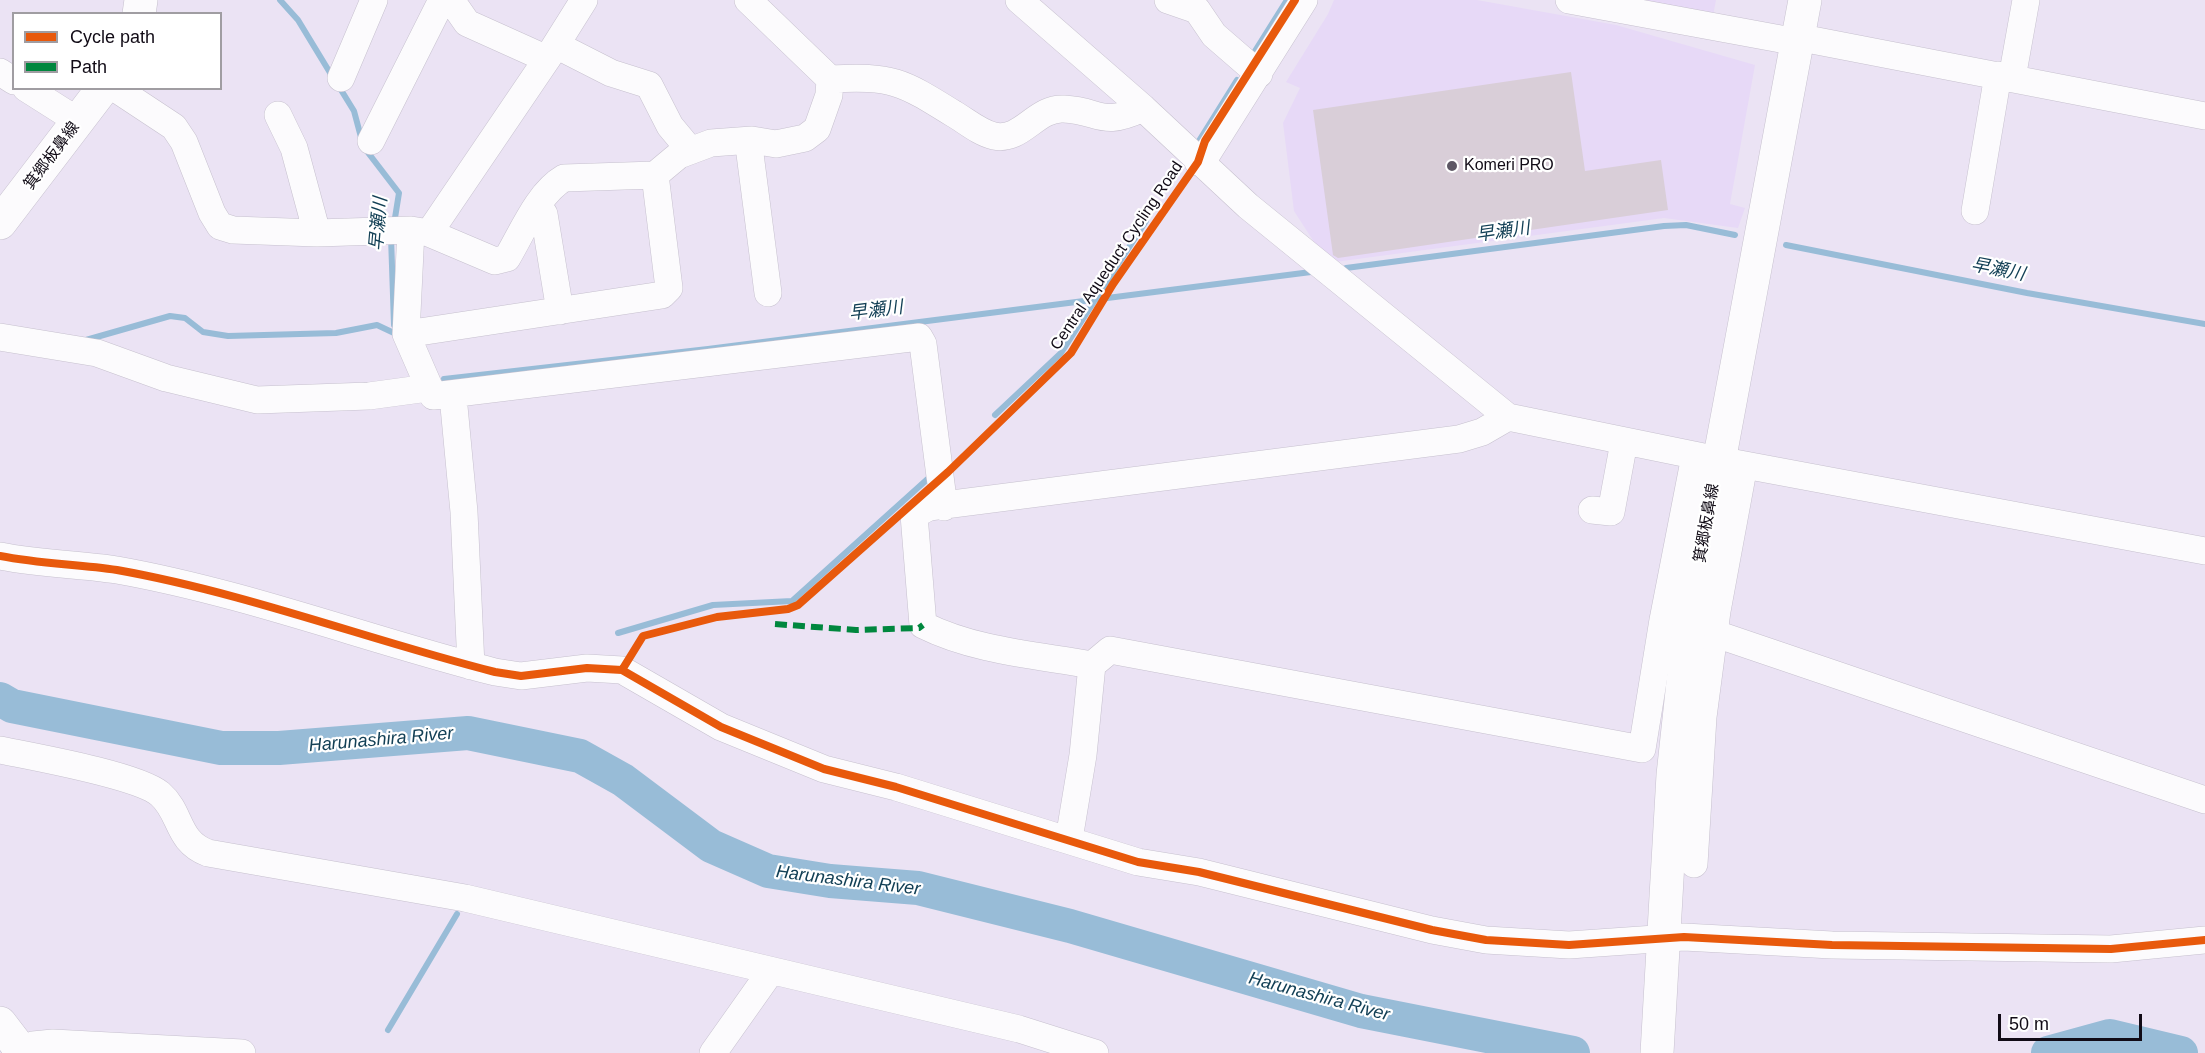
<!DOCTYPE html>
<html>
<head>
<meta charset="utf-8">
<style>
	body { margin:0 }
	#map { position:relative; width:2205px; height:1053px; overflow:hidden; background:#ebe3f4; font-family:Arial,sans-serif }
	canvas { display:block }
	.legend { position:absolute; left:12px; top:12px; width:210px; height:78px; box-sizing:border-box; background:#fff; border:2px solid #a09da2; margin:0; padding:8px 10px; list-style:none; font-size:18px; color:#110b16 }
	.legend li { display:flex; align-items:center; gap:12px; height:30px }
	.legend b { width:30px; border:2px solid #a09da2 }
	.scale { position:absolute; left:1998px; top:1014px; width:144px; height:27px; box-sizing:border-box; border:3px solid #110b16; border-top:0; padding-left:8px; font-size:18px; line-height:21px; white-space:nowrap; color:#110b16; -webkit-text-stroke:4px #fff; paint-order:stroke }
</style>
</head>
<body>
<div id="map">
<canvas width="2205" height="1053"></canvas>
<ul class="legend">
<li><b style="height:8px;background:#e8590c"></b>Cycle path</li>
<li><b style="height:8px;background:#00873e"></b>Path</li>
</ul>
<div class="scale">50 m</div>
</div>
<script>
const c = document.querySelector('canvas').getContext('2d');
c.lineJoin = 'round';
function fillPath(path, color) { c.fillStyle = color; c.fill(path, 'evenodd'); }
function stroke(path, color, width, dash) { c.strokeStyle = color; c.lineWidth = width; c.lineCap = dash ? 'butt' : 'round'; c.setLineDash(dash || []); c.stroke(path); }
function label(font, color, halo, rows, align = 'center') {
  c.font = font + ' Arial,"Noto Sans JP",sans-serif'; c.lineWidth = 4.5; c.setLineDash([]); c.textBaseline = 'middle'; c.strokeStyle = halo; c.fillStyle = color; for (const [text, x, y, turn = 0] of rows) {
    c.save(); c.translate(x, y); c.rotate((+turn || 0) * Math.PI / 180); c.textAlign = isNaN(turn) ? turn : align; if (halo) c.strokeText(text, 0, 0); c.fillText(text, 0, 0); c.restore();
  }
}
const built = new Path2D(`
	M1334,0H1477L1616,25L1755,65L1730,204L1745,208L1738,228L1664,218L1335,262L1316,245L1294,211L1283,123L1300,88L1286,82L1328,14Z
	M1630,0H1716L1713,16Z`);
const stream = new Path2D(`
	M280,0L298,20L332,76
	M1255,51L1287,0
	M338,85L354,111L362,141
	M1197,144L1237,80
	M366,150L399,193L394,224
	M391,237L394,325
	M1786,245L2027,293L2205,324
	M1346,268L1664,226L1686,225L1735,235
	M86,340L170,316L185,318L203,332L228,336L336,333L377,325L394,333
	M444,379L708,349L1311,272
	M995,415L1061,353L1146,221
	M618,633L713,605L792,601L932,475
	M388,1030L457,914`);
const river = new Path2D(`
	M0,699L12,706L221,748H279L468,733L580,756L623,780L711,846L768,871L830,881L918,888L1070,926L1361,1011L1573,1053
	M2048,1053L2110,1036L2181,1053`);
const building = new Path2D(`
	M1571,72L1585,171L1661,160L1668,210L1338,258L1333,255L1313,110Z`);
const minor = new Path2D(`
	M451,0L467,23L547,59
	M748,0L830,79C893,76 901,81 954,114C966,121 980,133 994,136C1022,142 1036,107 1064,109C1102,111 1100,128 1143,108
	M1019,0L1143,108L1248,206L1508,417L1718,460L2205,551
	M1168,0L1197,10L1214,35L1259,74
	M1569,0L1797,42L1812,40L2205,116
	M556,45L611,73L649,85L670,126L690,150
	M0,72L14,81
	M341,78L374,0
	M2012,78L2026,0
	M26,88L78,121
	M115,88L174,127L184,142L212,213L220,226L233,230L317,233L411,230L429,233L495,261L507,258C522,233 538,193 564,178L655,175L679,155L711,143L752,140L776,144L805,138L817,129L829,95L830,79
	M278,115L294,148L317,233
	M752,140L750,154L768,293
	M371,141L442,0
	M1198,162L1207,154L1304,0
	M538,206L544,214L560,311
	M1975,211L1998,75
	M411,230L406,334L433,396L919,337L923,344L944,507
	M429,233L547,59L584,0
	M406,334L662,295L669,288L655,175
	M0,337L97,353L166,378L257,400L369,396L428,388
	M453,396L464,512L471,666
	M1592,510L1611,512L1624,442
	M0,556C39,564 78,564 117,570C246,593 369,640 495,672L521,676L587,668L622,670L721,727L824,769L896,787L1138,862L1199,872L1432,930L1486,940L1569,945L1684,937L1832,945L2111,949L2205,940
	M1713,633L2205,800
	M1092,665C1036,655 975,651 923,625L914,515L929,507L1459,439L1482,432L1508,417
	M0,750C34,757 137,775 160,794C182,813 176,841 208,853L465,898L1019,1029L1095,1053
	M1069,839L1083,755L1092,665L1110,650L1642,749L1663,620L1695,456
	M1694,864L1703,717L1717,611L1744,465
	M20,1050L33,1045L53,1043L242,1053
	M713,1053L771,971`);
const major = new Path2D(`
	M139,14L141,0
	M0,223L103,88
	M0,1023L23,1053
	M1657,1053L1673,775L1690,617L1805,0`);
const quiet = new Path2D(`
	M775,624L856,630L919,628L923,625`);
const cycleway = new Path2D(`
	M0,556C39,564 78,564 117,570C246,593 369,640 495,672L521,676L587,668L622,670L721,727L824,769L896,787L1138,862L1199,872L1432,930L1486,940L1569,945L1684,937L1832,945L2111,949L2205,940
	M622,670L643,636L717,617L788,609L798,605L948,472L1071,353L1113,284L1198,162L1205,141L1295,0`);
const markers = [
	[1452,166,6,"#5d5764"]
];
const streetNames = [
	["箕郷板鼻線",52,156,-53],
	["Central Aqueduct Cycling Road",1117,256,-56],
	["箕郷板鼻線",1707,523,-80]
];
const poiNames = [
	["Komeri PRO",1464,166]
];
const waterNames = [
	["早瀬川",379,224,-85],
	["早瀬川",1503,232,-8],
	["早瀬川",1998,270,11],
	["早瀬川",876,311,-7],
	["Harunashira River",381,740,-5],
	["Harunashira River",848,881,7],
	["Harunashira River",1319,997,15]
];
fillPath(built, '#e7d9f7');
stroke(stream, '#98bcd7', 6);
stroke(river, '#98bcd7', 34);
fillPath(building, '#d9ced8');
stroke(minor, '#c6c0ce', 28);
stroke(major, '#c6c0ce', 34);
stroke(minor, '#fcfbfd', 27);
stroke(major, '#fcfbfd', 33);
stroke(quiet, '#00873e', 6, [12, 6]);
stroke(cycleway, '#e8590c', 8);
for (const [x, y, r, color] of markers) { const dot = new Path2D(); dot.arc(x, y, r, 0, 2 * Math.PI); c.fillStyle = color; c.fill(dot); stroke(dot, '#fff', 2); }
label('16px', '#110b16', '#fff', streetNames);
label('16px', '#110b16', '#fff', poiNames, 'left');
label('italic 18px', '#134056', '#fff', waterNames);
</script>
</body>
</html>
